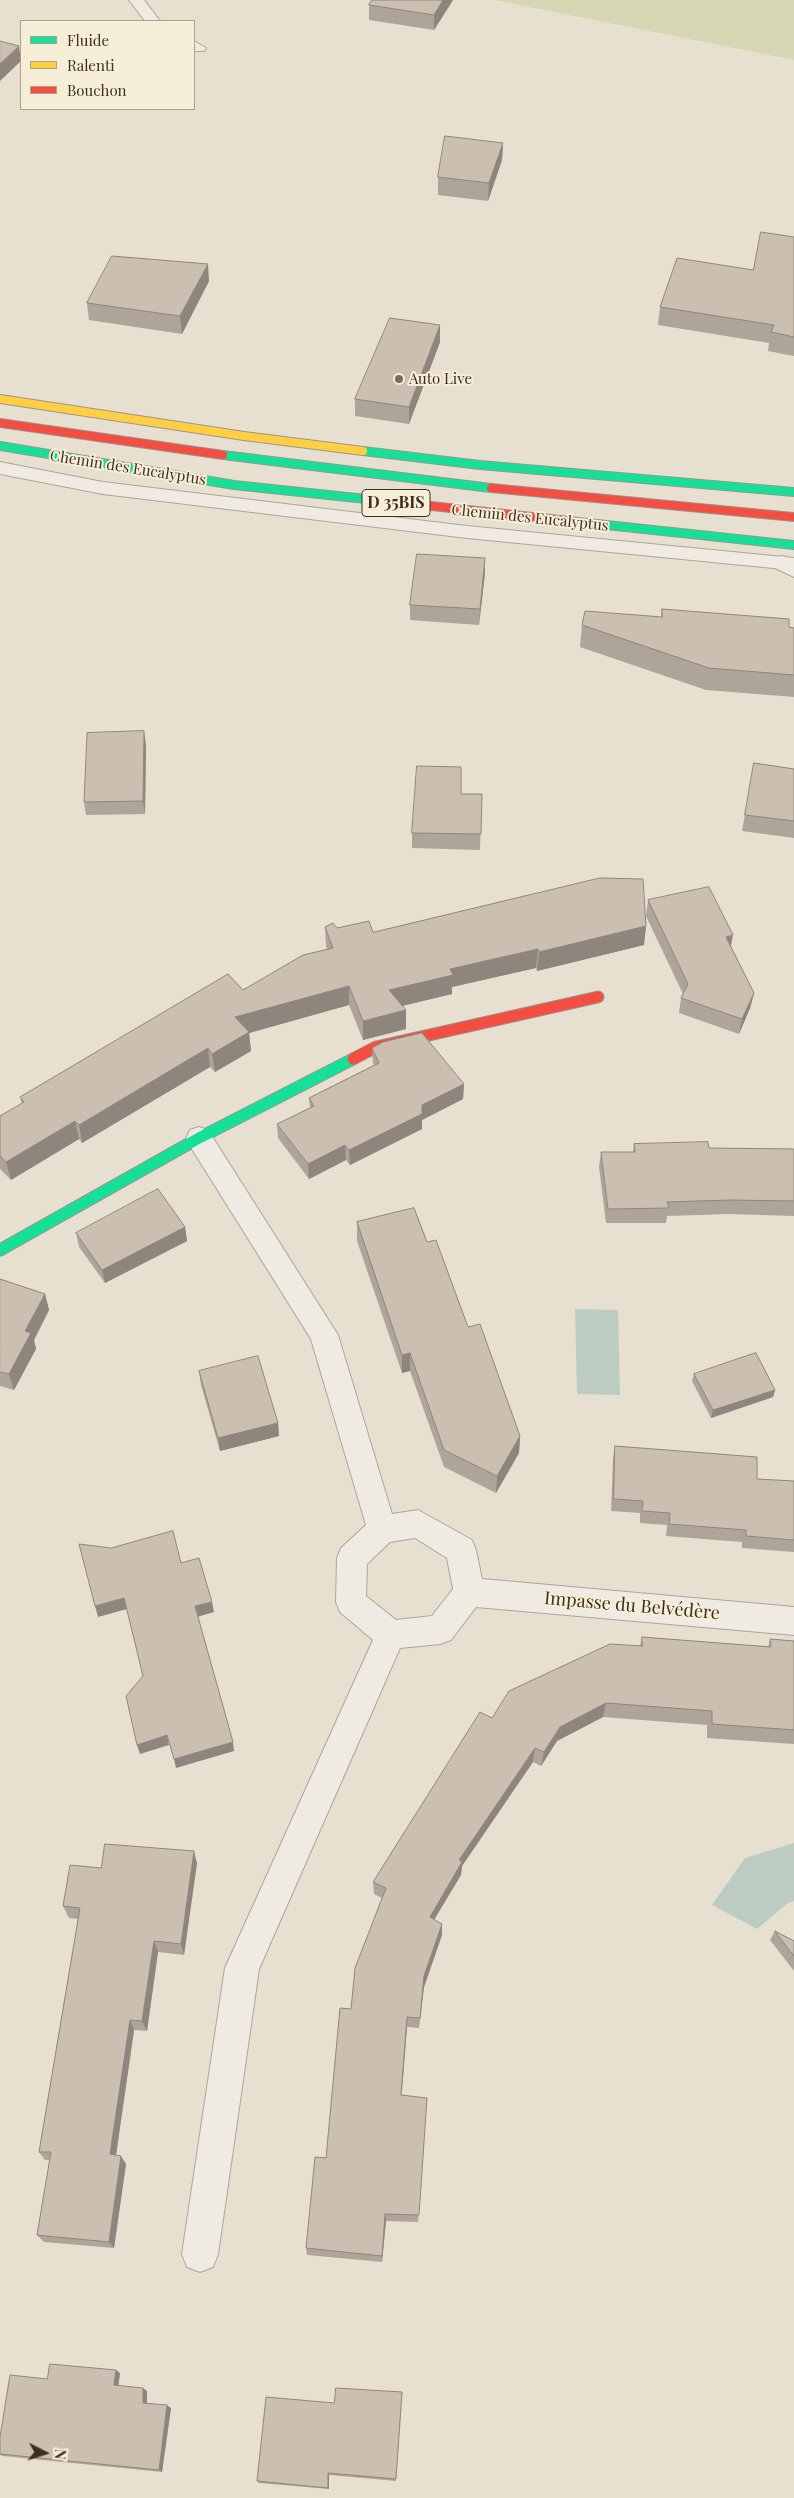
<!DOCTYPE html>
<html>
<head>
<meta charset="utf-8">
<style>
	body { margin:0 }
	#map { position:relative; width:794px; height:2498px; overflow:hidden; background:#e7e0d1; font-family:"Playfair Display",serif }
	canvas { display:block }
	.legend { position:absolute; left:20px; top:20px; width:175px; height:90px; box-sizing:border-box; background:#f7eed8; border:1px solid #ada18e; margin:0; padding:6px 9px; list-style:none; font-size:15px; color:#3d2e20 }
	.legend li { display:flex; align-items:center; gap:10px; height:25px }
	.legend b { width:25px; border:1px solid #ada18e }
	.north { position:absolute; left:20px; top:2428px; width:50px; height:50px; -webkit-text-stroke:4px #f7eed8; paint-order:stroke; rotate:95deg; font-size:14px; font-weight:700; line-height:20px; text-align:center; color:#3d2e20 }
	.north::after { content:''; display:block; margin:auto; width:18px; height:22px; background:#3d2e20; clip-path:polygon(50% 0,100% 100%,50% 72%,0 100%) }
</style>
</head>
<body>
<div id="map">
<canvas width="794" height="2498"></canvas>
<ul class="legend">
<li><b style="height:6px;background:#16e098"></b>Fluide</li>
<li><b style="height:6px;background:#ffcf43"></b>Ralenti</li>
<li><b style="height:6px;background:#f24e42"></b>Bouchon</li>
</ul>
<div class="north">N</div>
</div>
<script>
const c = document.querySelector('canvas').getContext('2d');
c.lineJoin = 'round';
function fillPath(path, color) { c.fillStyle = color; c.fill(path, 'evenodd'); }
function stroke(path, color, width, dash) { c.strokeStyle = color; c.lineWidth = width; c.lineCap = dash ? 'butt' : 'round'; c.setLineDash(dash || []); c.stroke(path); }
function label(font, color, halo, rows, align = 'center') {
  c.font = font + ' "Playfair Display",serif'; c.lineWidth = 4; c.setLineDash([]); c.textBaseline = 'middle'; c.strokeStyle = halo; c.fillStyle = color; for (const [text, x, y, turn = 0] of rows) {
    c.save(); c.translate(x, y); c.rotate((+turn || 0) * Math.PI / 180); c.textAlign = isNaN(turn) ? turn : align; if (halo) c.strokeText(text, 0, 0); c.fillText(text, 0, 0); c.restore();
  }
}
const green = new Path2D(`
	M494,0H794V60Z`);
const water = new Path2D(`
	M575,1309L618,1310L620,1395L577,1394Z
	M794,1843V1901L788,1903L757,1929L712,1905L745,1858Z`);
const lane = new Path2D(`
	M129,0H144L160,21H145Z
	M194,41L206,48L204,51H194Z
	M0,462L103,482L467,526L794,558V570L467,538L103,494L0,474Z`);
const street = new Path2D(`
	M783,556L794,560V577L775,568L772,563L775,558Z
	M199,1127L208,1130L338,1335L392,1514L418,1510L472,1540L476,1550L482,1579L794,1607V1635L476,1607L451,1640L440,1644L400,1648L259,1969L218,2254L213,2267L200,2272L187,2267L182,2254L225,1968L373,1640L340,1612L336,1602L337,1558L341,1548L366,1525L311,1339L190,1146L186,1138L190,1130ZM415,1538L447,1558L453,1589L432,1616L396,1620L366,1596L367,1564L390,1542Z`);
const fastFar1 = new Path2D(`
	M0,446L234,485L404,503
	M363,451L480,465L794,492
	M223,455L491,488
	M569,521L794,545`);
const fast = new Path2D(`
	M0,1250L199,1138L353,1059`);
const slow = new Path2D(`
	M0,399L244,436L363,451`);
const jamFar1 = new Path2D(`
	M0,423L223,455
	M491,488L794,517
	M404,503L569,521`);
const jam = new Path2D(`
	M353,1059L376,1047L598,997`);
const wall = new Path2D(`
	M453,0L434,30L369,20V5Z
	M503,143L502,160L488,201L438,195V177Z
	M794,237V356L768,351L769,343L658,325L660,307L753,270Z
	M209,281L182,334L89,320L87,303Z
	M440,325V342L409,424L355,416V399Z
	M485,573L479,625L410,620V605Z
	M662,609L794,628V697L706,690L580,647L582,625L661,617Z
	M146,745L145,814L86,815L84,802Z
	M754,763L794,769V838L742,831Z
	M461,794H482L480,850L412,848V833Z
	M648,900L731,946L754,993L750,1008L739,1034L679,1013L681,998L683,994L646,916Z
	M646,926L644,945L537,971L536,968L452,987V994L402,1006L406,1029L363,1040L349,1005L249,1033L251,1051L215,1072L210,1067L82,1143L79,1139L11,1180L0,1169V1116L22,1104L20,1097L327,949L326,946L325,927L373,932Z
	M372,1048L464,1084L463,1099L422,1120V1129L350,1165L346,1160L309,1179L278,1138L277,1124L310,1108L309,1098L374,1065L373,1063Z
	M634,1144L709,1148L794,1149V1216L728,1214L667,1216L666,1223H606L599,1167L601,1152H633Z
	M357,1222L427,1242L520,1436L519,1453L496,1493L444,1467L410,1371L402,1373L357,1241Z
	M185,1227L187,1241L105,1283L79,1247L76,1233Z
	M0,1279L45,1294L49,1310L34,1340L36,1349L14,1390L0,1386Z
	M199,1371L278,1423L279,1436L220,1451L201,1385Z
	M694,1374L775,1390L773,1397L711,1418L692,1381Z
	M615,1446L757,1479L794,1481V1552L742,1548V1542L666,1536L667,1525L640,1523V1513L611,1511L613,1459Z
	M642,1637L768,1647L770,1639L794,1641V1744L707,1738V1725L603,1717L557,1741L541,1766L533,1762L462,1866L461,1875L434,1920L442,1935L424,1987L419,2028L407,2027L401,2095L427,2098L418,2222L386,2221L382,2262L307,2255L306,2248L326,2158L351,2009L382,1898L374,1894L373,1882L492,1718L640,1646Z
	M197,1863L184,1955L158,1952L147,2031L134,2030L116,2155L126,2164L114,2248L44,2242L37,2235L50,2160H45L39,2152L78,1919L69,1918L63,1906L101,1868Z
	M775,1931L794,1941V1971L770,1940Z
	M120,2373L118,2386L143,2388L147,2391V2403L171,2408L162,2472L3,2456L0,2455L47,2379Z
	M402,2392L396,2481L329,2475V2489L259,2483L257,2481L334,2403Z`);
const shadedWall = new Path2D(`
	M443,0H453L434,30V15Z
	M19,46L21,61L0,81V64Z
	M503,143L502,160L488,201L489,183Z
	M208,264L209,281L182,334L180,316Z
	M440,325V342L409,424V407Z
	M485,558V573L479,625L480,609Z
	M144,731L146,745L145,814L143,801Z
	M646,926L644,945L537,971L539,952Z
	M733,935L730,951L726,937Z
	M538,949L536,968L452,987V994L389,1009V990L450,969Z
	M349,986V1005L249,1033L251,1051L215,1072L212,1054L235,1017Z
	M754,993L750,1008L739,1034L742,1019Z
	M406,1010V1029L363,1040V1021Z
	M208,1048L210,1067L82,1143L79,1125Z
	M464,1084L463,1099L422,1120V1129L350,1165L349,1150L422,1105Z
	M75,1121L79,1139L11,1180L6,1162Z
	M345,1145L346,1160L309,1179L308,1164Z
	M185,1227L187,1241L105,1283L102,1270Z
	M45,1294L49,1310L34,1340L36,1349L14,1390L9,1374L25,1331Z
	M410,1353V1371L402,1373V1355Z
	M775,1390L773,1397L711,1418L713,1410Z
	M278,1423L279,1436L220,1451L218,1438Z
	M520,1436L519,1453L496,1493L497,1476Z
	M124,1598L127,1609L98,1617L95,1606Z
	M212,1602L214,1612L197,1617L195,1606Z
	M606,1703L603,1717L557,1741L541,1766L544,1752L560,1727Z
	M167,1735L169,1745L140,1754L137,1745Z
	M233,1742L234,1751L176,1768L174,1759Z
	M535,1748L533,1762L462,1866L461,1875L429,1928L430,1917L459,1860Z
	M194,1851L197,1863L184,1955L181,1944Z
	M442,1924V1935L424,1987L419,2028L424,1976Z
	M154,1941L158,1952L147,2031L142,2021Z
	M407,2017V2027L401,2104V2095Z
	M130,2020L134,2030L115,2162L110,2154Z
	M121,2156L126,2164L114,2248L109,2242Z
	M385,2214L386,2221L382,2262V2256Z
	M116,2370L120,2373L118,2389L114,2385Z
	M143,2388L147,2391V2406L143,2403Z
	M167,2405L171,2408L162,2472L159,2470Z
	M328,2473L329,2475V2489L328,2488Z`);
const building = new Path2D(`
	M372,0H443L434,15L369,5Z
	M0,41L19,46L0,64Z
	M445,136L503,143L489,183L438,177Z
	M761,232L794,237V337L771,332L774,325L660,307L677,258L753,270Z
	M112,256L208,264L180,316L87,303Z
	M390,318L440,325L409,407L355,399Z
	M417,554L485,558L480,609L410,605Z
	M662,609L789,619V627L794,628V675L709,668L582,625L585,611L662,617Z
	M144,731L143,801L84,802L87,733Z
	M754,763L794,769V821L745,815Z
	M417,766L461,767V794H482L481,834L412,833Z
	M600,878L643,879L646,926L539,952L538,949L450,969L453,975L389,990L406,1010L363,1021L349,986L235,1017L249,1032L212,1054L208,1048L79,1125L75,1121L6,1162L0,1156V1116L24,1102L20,1097L228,974L243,990L303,955L333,948L325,927L333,923L337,928L369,921L373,932Z
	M709,887L733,935L726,937L754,993L742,1019L681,998L688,984L648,900Z
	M422,1033L464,1084L422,1105V1114L349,1150L345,1145L308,1164L277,1124L314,1106L309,1098L379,1063L372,1048L383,1042Z
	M708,1142L709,1148L794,1149V1201L731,1200L667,1202L669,1208L608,1209L601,1152H635L634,1144Z
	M158,1189L185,1227L102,1270L76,1233Z
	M414,1208L427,1242L436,1240L468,1327L480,1324L520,1436L497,1476L444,1450L410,1353L402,1355L357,1222Z
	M0,1279L45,1294L25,1331L31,1333L9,1374L0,1372Z
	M756,1353L775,1390L713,1410L694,1374Z
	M258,1356L278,1423L218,1438L199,1371Z
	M615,1446L757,1457V1479L794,1481V1540L746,1536V1530L669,1524L670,1513L642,1511L643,1501L614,1499Z
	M173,1531L181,1563L199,1558L212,1602L195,1606L233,1742L174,1759L167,1735L137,1745L126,1696L143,1676L124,1598L95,1606L79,1544L111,1548Z
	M642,1637L771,1647L770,1639L794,1641V1730L712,1724V1711L606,1703L560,1727L544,1752L535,1748L459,1860L462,1862L430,1917L442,1924L424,1976L420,2018L407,2017L401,2095L427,2098L419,2215L385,2214L382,2256L306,2248L315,2157L326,2158L340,2008L351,2009L355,1968L386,1888L373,1882L480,1712L492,1718L509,1691L610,1644L642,1646Z
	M105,1844L194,1851L181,1944L154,1941L142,2021L130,2020L110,2154L121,2156L109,2242L37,2235L51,2152H39L80,1908L63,1906L70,1865L101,1868Z
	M775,1931L794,1941V1956Z
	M50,2364L116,2370L114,2385L143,2388V2403L167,2405L159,2470L0,2454V2437L10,2375L47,2379Z
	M336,2388L402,2392L396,2479L328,2473V2488L257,2481L266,2397L334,2403Z`);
const markers = [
	[399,379,5,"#786c5e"]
];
const farPoinames = [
	["Auto Live",409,379]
];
const farStreetnames = [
	["Chemin des Eucalyptus",128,468,9],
	["Chemin des Eucalyptus",530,518,6]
];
const shields = [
	[396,503,68]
];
const shieldNames = [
	["D 35BIS",396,503]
];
const streetNames = [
	["Impasse du Belvédère",632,1606,5]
];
fillPath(green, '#d6d7b3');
fillPath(water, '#bcccc2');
stroke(lane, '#ada599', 2);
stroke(street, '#ada599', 2);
stroke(fastFar1, '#9c958a', 10);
stroke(fast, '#9c958a', 13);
stroke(slow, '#9c958a', 10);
stroke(jamFar1, '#9c958a', 10);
stroke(jam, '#9c958a', 13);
fillPath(lane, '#efebe3');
fillPath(street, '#efebe3');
stroke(fastFar1, '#16e098', 8);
stroke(fast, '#16e098', 11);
stroke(slow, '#ffcf43', 8);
stroke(jamFar1, '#f24e42', 8);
stroke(jam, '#f24e42', 11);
fillPath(wall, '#afa499');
fillPath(shadedWall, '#8e867d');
fillPath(building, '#cbbfb2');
stroke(building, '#8e867d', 1);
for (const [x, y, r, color] of markers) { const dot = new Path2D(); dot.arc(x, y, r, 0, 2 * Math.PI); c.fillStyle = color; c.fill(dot); stroke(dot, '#f7eed8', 2); }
label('15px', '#3d2e20', '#f7eed8', farPoinames, 'left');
label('15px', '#3d2e20', '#f7eed8', farStreetnames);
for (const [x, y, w] of shields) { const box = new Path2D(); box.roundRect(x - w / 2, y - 13.5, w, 27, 4); c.fillStyle = '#f7eed8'; c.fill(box); stroke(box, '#3d2e20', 1); }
label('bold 16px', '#3d2e20', null, shieldNames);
label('18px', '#3d2e20', '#f7eed8', streetNames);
</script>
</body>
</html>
